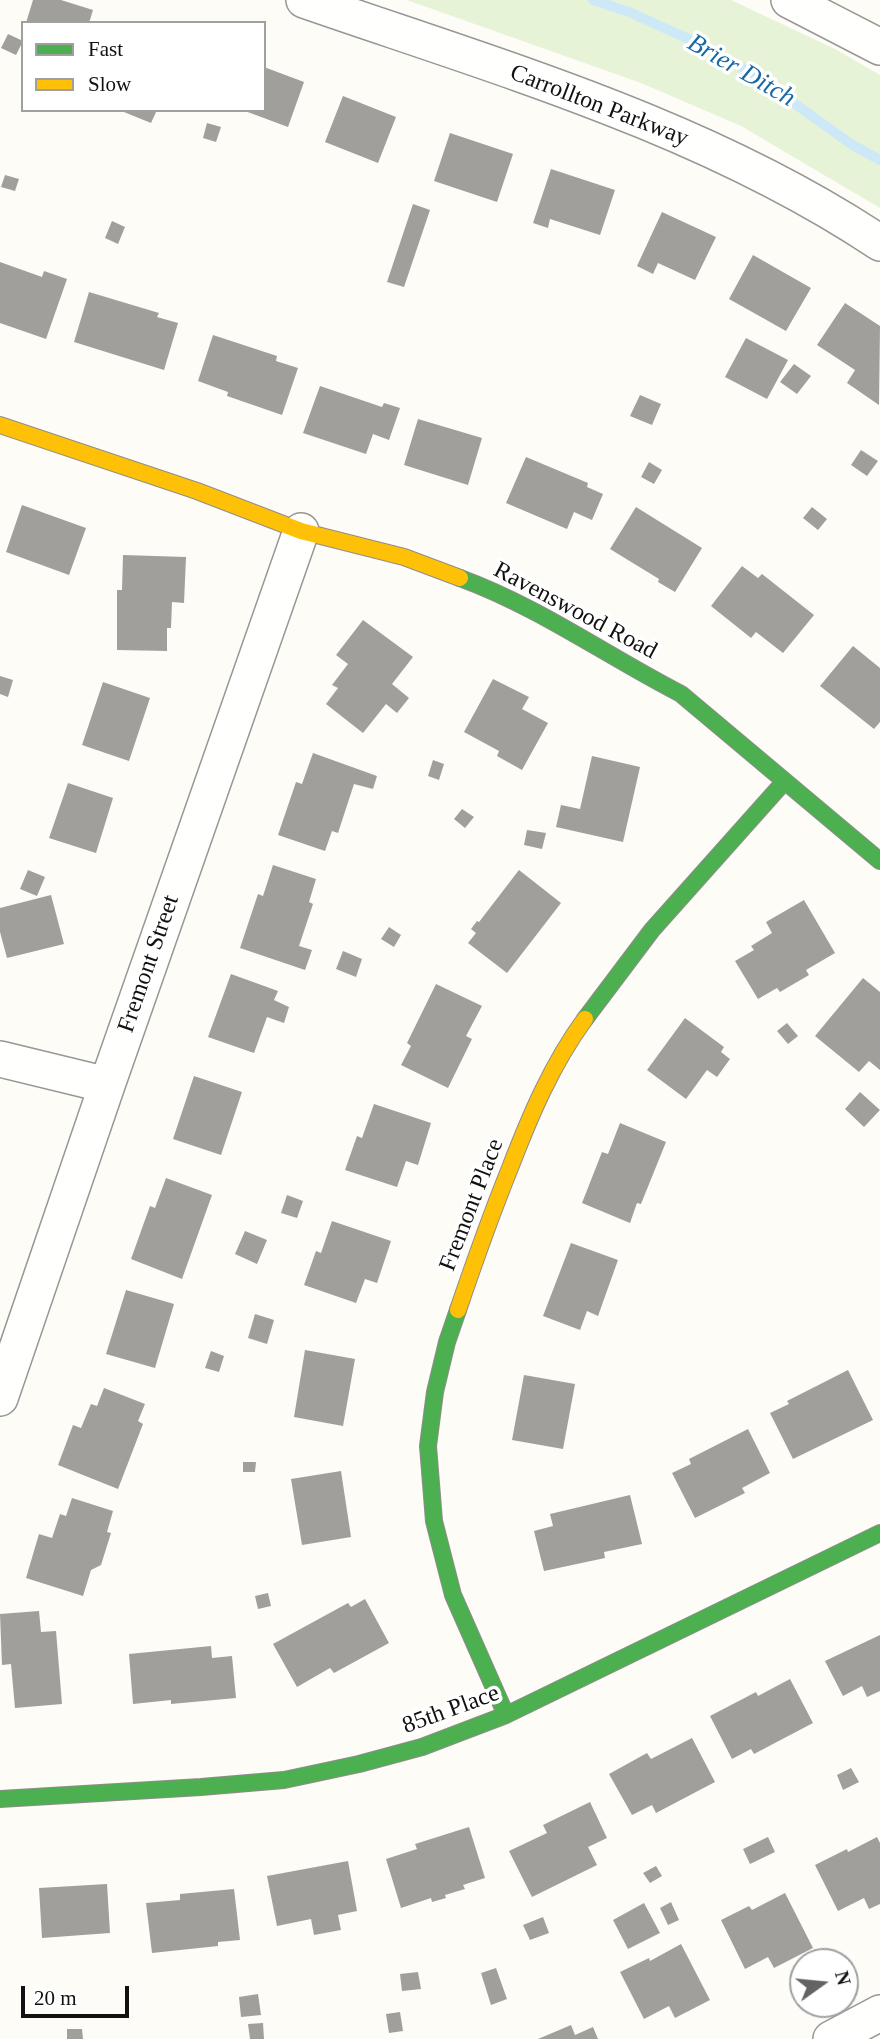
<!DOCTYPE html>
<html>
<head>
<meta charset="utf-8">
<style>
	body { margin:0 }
	#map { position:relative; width:880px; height:2039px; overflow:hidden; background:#fdfcf7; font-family:Georgia,serif }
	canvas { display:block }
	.legend { position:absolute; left:21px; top:21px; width:245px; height:91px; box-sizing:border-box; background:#fff; border:2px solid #a0a0a0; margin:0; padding:9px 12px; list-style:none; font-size:21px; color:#111 }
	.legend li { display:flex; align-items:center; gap:14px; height:35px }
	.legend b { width:35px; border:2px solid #a0a0a0 }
	.north { position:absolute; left:789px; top:1948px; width:70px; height:70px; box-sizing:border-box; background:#fff; border:2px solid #a0a0a0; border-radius:50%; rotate:75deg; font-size:19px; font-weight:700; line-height:28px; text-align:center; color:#111 }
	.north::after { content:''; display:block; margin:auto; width:24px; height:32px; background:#646362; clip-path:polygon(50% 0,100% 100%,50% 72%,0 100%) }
	.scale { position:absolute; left:21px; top:1986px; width:108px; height:32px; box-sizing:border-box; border:4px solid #111; border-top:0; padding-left:9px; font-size:21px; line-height:24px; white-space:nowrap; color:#111; -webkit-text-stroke:5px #fff; paint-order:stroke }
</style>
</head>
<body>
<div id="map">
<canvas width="880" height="2039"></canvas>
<ul class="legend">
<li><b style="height:9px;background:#4caf50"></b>Fast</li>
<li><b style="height:9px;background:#ffc107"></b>Slow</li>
</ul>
<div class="north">N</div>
<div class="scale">20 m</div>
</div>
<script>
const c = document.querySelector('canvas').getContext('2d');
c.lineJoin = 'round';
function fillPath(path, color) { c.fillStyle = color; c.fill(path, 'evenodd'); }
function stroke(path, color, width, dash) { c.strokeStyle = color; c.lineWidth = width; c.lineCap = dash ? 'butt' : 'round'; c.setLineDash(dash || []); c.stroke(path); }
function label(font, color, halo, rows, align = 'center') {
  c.font = font + ' Georgia,serif'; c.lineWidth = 7; c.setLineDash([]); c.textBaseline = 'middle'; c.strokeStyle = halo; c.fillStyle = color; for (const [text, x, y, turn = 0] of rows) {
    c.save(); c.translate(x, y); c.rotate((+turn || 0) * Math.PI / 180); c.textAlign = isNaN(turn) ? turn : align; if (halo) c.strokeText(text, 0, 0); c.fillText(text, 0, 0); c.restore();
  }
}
const green = new Path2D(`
	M407,0H731L837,50L880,75V208L741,126L641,83Z`);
const stream = new Path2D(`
	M593,0L629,12L691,40L752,73L851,144L880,160`);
const building = new Path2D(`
	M33,0H61L93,10L89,23H26Z
	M8,34L23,41L16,55L1,48Z
	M264,67L304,82L288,127L245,111L264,110Z
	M343,96L396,117L378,163L325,142Z
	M119,110H157L151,123Z
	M207,123L221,127L216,142L203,138Z
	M450,133L513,154L497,202L434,181Z
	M551,169L615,190L600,235L550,219L548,228L533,223Z
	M5,175L19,179L15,191L1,187Z
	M413,204L430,210L404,287L387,282Z
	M662,212L716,237L695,280L658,263L653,274L637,266Z
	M112,221L125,227L118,244L105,238Z
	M753,255L811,288L786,331L729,299Z
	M0,262L42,277L44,271L67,279L46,339L0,323Z
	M89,292L159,313L157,317L178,323L164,370L74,342Z
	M845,303L880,326L879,405L847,383L855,370L817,345Z
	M213,335L277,356L276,361L298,368L282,415L227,396L228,392L198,381Z
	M746,338L788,360L767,399L725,377Z
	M794,364L811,376L797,394L780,382Z
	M320,386L382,407L384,403L400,408L389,440L373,434L366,454L303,433Z
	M640,395L661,404L652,425L630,416Z
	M418,419L482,438L468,485L404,465Z
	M861,450L878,461L867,476L851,465Z
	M526,457L588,483L587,487L603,494L592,520L574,512L567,529L506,503Z
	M649,462L662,470L654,484L641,477Z
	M22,505L86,528L69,575L6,552Z
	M636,507L702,548L675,592L658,582L659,579L610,549Z
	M812,507L827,519L818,530L803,518Z
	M123,555L186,557L184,603L172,602L171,628H167V651L117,650V590H122Z
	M742,566L758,578L762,574L814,615L783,653L756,632L751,638L711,606Z
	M363,620L413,657L392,684L409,698L397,713L386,704L363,733L326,704L338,688L332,685L348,664L336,655Z
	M853,646L880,668V722L874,729L820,686Z
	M0,676L13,680L8,697L0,694Z
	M493,679L529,697L522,709L548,723L522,770L497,756L499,751L464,732Z
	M103,682L150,698L129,761L82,745Z
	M313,753L377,776L373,789L354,784L338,833L332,831L325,851L278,835L296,782L302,784Z
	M592,756L640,767L623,842L556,827L561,805L580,809Z
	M433,760L444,764L439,780L428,776Z
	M68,783L113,798L96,853L49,838Z
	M462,809L474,817L465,828L454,819Z
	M527,830L546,833L542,849L524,845Z
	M273,865L316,879L309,902L313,904L299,946L312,950L305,970L240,948L258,894L263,896Z
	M28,870L45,877L37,896L20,889Z
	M519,870L561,903L507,973L468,943L476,933L471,929L477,921L479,922Z
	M51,895L64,944L7,958L0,932V908Z
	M804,900L835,953L806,970L809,975L780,992L777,988L758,999L735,961L754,950L751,946L772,933L766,922Z
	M389,927L401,935L394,947L381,939Z
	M343,951L362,959L356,977L336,969Z
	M231,974L278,991L274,1000L289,1007L284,1023L267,1017L254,1053L208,1037Z
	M863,978L880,992V1070L869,1061L859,1072L815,1036Z
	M436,984L482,1006L466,1036L472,1039L448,1088L401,1065L411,1046L407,1043Z
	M685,1018L724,1047L721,1052L730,1059L717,1077L707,1070L686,1099L647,1070Z
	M787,1023L798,1036L788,1044L777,1031Z
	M194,1076L242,1092L221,1155L173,1139Z
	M860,1092L880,1110L864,1127L845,1109Z
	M374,1104L431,1123L418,1165L406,1161L397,1187L345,1170L357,1136L362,1138Z
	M620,1123L666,1142L641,1204L637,1203L630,1223L582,1203L602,1152L608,1154Z
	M166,1178L212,1195L182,1279L131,1259L150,1206L155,1208Z
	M287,1195L303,1201L297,1218L281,1213Z
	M332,1221L391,1241L377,1283L365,1279L356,1303L304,1285L316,1251L321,1253Z
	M245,1231L267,1240L257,1264L235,1254Z
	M571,1243L618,1260L598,1316L587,1311L580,1330L543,1316Z
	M126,1290L174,1304L155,1368L106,1354Z
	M255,1314L274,1320L267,1344L248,1338Z
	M305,1350L355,1359L343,1426L294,1417Z
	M211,1351L224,1356L219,1372L205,1368Z
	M848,1370L873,1420L793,1459L770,1413L789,1404L787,1401Z
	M524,1375L575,1384L563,1449L512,1440Z
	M104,1388L145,1404L138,1421L143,1424L118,1489L58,1465L73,1425L81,1428L91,1404L97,1406Z
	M748,1429L770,1473L742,1488L745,1493L695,1518L672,1473L691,1464L689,1459Z
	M243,1462H256L255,1472H243Z
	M341,1471L351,1537L302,1545L291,1479Z
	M630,1495L642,1544L604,1552L605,1558L544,1571L534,1531L553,1526L550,1514Z
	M72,1498L113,1511L107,1532L111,1533L101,1565L91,1570L83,1596L26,1578L39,1534L52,1538L60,1514L66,1516Z
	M268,1593L271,1606L258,1609L255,1596Z
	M365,1599L389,1643L334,1673L330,1668L297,1687L273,1644L348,1603L351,1607Z
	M39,1611L41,1632L56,1631L62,1704L15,1708L11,1664L2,1665L0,1614Z
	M880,1635V1691L867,1697L862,1686L843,1696L825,1661Z
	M211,1646L212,1658L232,1656L236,1698L171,1704V1700L133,1704L129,1654Z
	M790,1679L813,1723L754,1754L751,1749L732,1759L710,1716L756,1692L758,1696Z
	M692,1738L715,1782L656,1813L652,1805L632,1815L609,1774L647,1753L651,1759Z
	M851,1768L859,1782L843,1790L837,1775Z
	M590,1802L607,1838L588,1847L597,1865L532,1897L509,1851L547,1833L543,1825Z
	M469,1827L485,1878L463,1885L465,1889L445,1895L446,1898L432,1902L431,1898L401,1908L386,1859L417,1849L415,1844Z
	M768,1837L775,1852L750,1864L743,1849Z
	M877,1837L880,1843V1904L869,1909L864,1898L838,1911L815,1865L847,1849L848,1852Z
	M348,1861L357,1911L338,1915L341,1930L314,1935L311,1919L277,1926L267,1876Z
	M656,1866L662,1876L650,1883L643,1873Z
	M107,1884L110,1933L42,1938L39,1888Z
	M234,1889L240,1940L218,1942V1946L152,1953L146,1903L180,1900V1894Z
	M785,1893L813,1948L774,1968L768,1957L745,1969L721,1920L749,1906L752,1910Z
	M671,1902L679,1920L668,1925L660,1908Z
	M644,1903L660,1933L628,1949L613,1920Z
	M543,1917L549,1933L530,1940L523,1925Z
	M681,1944L710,2000L675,2018L669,2006L644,2019L620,1972L649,1958L650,1961Z
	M496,1968L507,1999L491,2005L481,1973Z
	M418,1972L421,1989L402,1991L400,1974Z
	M258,1994L261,2015L241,2017L239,1997Z
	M400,2012L403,2031L389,2033L386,2014Z
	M263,2023L264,2039H250L248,2024Z
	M571,2025L575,2035L593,2027L598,2039H538Z
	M67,2029H82L83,2039H67Z`);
const street = new Path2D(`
	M304,0C500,68 706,127 880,243
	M789,0L880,47
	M0,1059L107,1085
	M0,1398L107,1085L301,531
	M831,2039L880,2013`);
const fast = new Path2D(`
	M460,578C539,607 607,656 681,694L880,861
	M585,1019L652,930L784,782
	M458,1310L447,1342L435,1392L428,1446L434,1521L453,1595L506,1715
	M0,1799L201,1787L284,1780L359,1764L422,1747L506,1715L880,1533`);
const slow = new Path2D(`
	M0,425L197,491L301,531L404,557L460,578
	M458,1310C474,1263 491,1215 510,1168C530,1116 552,1064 585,1019`);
const streetNames = [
	["Carrollton Parkway",599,106,21],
	["Ravenswood Road",575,611,28],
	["Fremont Street",149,964,-71],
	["Fremont Place",472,1205,-69],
	["85th Place",451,1710,-20]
];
const waterNames = [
	["Brier Ditch",741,71,30]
];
fillPath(green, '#e7f3d7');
stroke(stream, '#cde8f7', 10);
fillPath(building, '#a19f9c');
stroke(street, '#979795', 38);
stroke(fast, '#8e8d8b', 18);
stroke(slow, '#8e8d8b', 18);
stroke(street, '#fffffe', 35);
stroke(fast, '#4caf50', 16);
stroke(slow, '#ffc107', 16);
label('24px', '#111', '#fff', streetNames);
label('italic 26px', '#1768a6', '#fff', waterNames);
</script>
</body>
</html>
